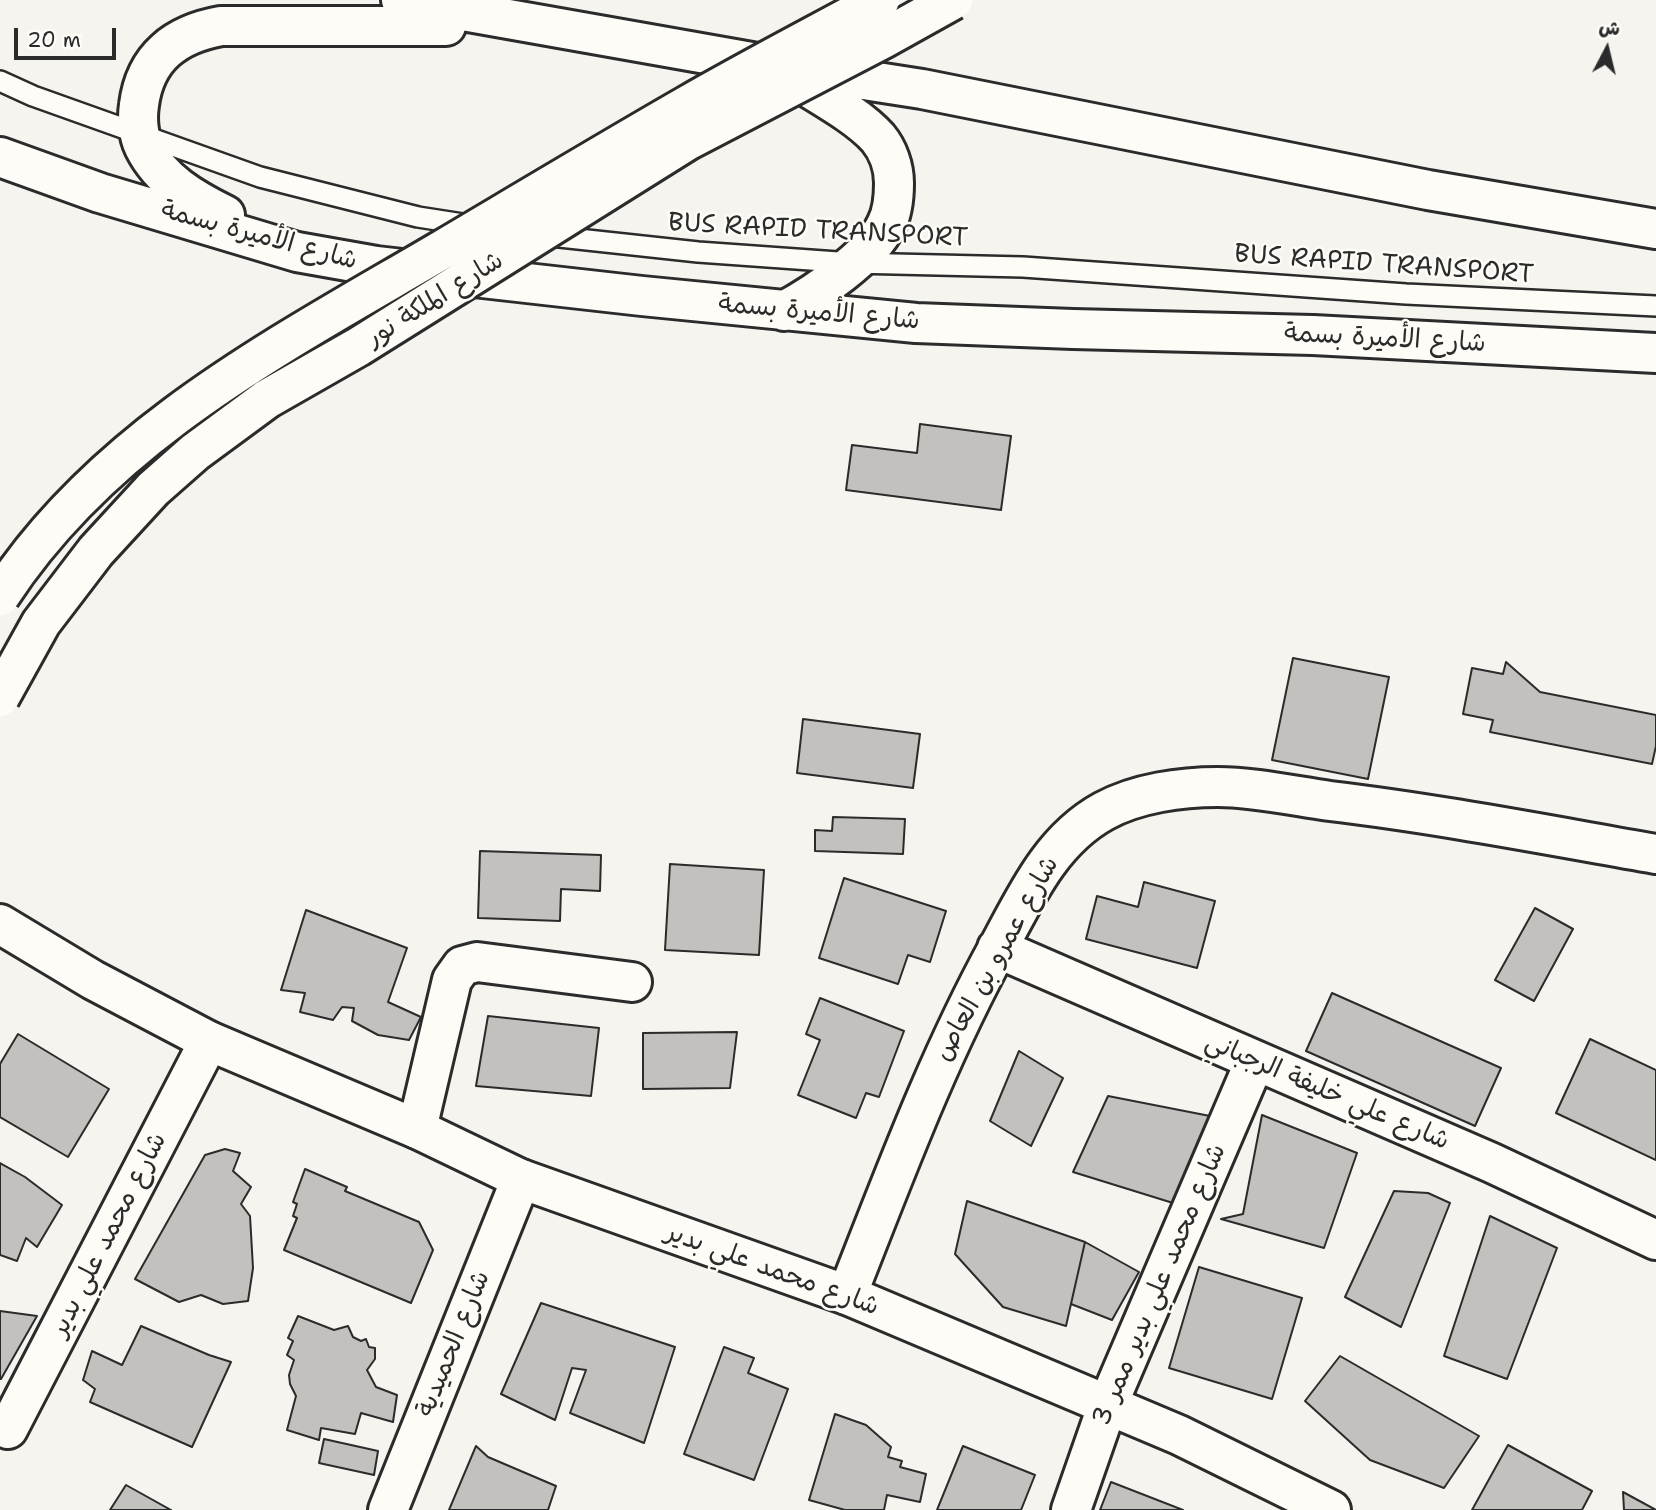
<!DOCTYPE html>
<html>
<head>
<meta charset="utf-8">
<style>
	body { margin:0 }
	#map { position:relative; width:1656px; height:1510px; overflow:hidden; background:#f5f4ef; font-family:"Shantell Sans","Playpen Sans Arabic",sans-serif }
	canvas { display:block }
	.north { position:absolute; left:1572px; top:14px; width:70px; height:70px; -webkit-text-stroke:5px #fdfcf7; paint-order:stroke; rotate:7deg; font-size:19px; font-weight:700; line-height:28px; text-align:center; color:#2b2b2b }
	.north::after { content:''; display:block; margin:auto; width:24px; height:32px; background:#2b2b2b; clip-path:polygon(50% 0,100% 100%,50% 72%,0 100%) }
	.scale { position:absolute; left:14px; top:28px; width:102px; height:32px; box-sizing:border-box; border:4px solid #2b2b2b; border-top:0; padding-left:9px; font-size:21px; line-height:24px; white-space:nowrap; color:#2b2b2b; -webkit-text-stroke:5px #fdfcf7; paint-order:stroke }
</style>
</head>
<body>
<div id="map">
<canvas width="1656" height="1510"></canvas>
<div class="north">ش</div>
<div class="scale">20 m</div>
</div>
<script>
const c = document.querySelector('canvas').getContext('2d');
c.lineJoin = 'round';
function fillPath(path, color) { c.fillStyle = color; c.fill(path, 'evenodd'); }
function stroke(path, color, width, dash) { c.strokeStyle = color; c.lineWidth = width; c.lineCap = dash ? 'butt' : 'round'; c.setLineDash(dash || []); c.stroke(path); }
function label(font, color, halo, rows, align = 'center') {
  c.font = font + ' "Shantell Sans","Playpen Sans Arabic",sans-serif'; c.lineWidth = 5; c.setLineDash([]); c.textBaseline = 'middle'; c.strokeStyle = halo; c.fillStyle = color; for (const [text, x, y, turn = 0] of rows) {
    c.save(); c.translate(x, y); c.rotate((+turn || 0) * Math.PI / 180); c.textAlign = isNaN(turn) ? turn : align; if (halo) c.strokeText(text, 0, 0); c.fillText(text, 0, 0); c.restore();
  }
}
const building = new Path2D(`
	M920,424L1011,436L1001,510L846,490L852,445L917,453Z
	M1293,658L1389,677L1368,779L1272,760Z
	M1506,662L1540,692L1656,715V746L1652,764L1490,732L1493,720L1463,714L1472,668L1503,674Z
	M803,719L920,734L913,788L797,773Z
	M833,817L905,819L903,854L815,851V830L832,831Z
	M480,851L601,855L600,891L561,889L560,921L478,918Z
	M670,864L764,870L759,955L665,950Z
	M844,878L946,911L930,962L908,955L898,984L819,958Z
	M1144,882L1215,901L1197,968L1086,939L1097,896L1138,907Z
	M1535,908L1573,929L1534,1001L1495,980Z
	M306,910L407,948L388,1002L421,1017L409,1040L378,1035L352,1021L354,1008L342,1007L333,1020L300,1012L305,993L281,990Z
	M1332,993L1501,1068L1475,1126L1306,1051Z
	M820,998L904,1031L879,1097L866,1093L856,1118L798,1095L820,1040L806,1034Z
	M488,1016L599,1028L591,1096L476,1086Z
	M737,1032L730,1088L643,1089V1033Z
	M18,1034L109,1089L68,1157L0,1117V1064Z
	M1590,1039L1656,1070V1160L1556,1113Z
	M1019,1051L1063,1078L1031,1146L990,1121Z
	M1108,1096L1210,1116L1173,1203L1073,1172Z
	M1262,1115L1357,1153L1324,1248L1221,1219L1243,1214Z
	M225,1149L240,1153L233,1171L251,1187L241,1204L250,1216L253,1268L248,1301L223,1304L201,1295L179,1302L135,1279L205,1155Z
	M0,1163L25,1177L62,1205L37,1247L26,1238L17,1261L0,1255Z
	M305,1169L347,1187L345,1191L419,1222L433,1250L411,1303L284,1250L297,1218L293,1216L297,1204L293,1202Z
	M1394,1191L1428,1193L1450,1203L1401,1327L1345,1297Z
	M967,1201L1085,1242L1066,1326L1003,1307L955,1254Z
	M1490,1216L1557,1248L1507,1379L1444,1356Z
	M1085,1242L1139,1272L1112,1320L1071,1304Z
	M1199,1267L1302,1298L1272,1399L1169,1368Z
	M541,1303L675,1347L644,1443L570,1413L586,1370L572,1368L555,1420L501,1394Z
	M0,1311L37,1316L1,1379H0Z
	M298,1316L334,1330L348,1326L353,1337L361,1341L366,1339L369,1347L375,1348V1359L367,1370L376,1387L397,1395L393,1422L361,1413L355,1434L321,1428L319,1440L287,1430L296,1396L290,1384L289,1375L294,1360L287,1355L293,1341L288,1338Z
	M141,1326L209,1355L231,1362L192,1447L90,1402L95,1389L83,1380L92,1351L122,1365Z
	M724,1347L754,1358L748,1373L788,1389L754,1480L684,1454Z
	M1340,1356L1479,1436L1444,1488L1370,1460L1305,1401Z
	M835,1414L866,1425L891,1447L888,1457L902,1461L900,1467L926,1474L920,1502L887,1495L884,1510H845L809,1500Z
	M324,1439L378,1451L374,1475L319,1463Z
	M1508,1445L1592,1491L1582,1510H1472Z
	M476,1446L488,1457L556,1486L548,1510H449Z
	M963,1446L1035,1475L1021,1510H937Z
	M1111,1482L1183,1510H1100Z
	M126,1485L171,1510H110Z
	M1623,1492L1656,1510H1624Z`);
const lane = new Path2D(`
	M0,81L33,96L260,177L418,217L476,226
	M541,235L698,252L852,263L1023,267L1406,294L1656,306`);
const street = new Path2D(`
	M997,948L1492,1163L1656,1240
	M417,1129L452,980L462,966L477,962L632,982
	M847,1295C894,1176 937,1059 999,946C1026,896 1051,840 1104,811C1137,793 1181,787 1218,787C1254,787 1294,796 1330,801C1439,814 1547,835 1656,854
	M8,1429L209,1041
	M388,1510L521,1179
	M1071,1510L1108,1404L1255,1061`);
const secondary = new Path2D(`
	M0,924L93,980L209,1041L417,1129L521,1179L847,1295L1179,1435L1331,1510`);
const primary = new Path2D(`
	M401,0L774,66L922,89L1428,190L1656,229
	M0,157L100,193L297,252L376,266L642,296L916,323L1073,329L1313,335L1656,353
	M225,215C193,199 161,181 144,147C138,135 137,118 139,105C145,57 176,34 221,26H446
	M784,311C815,294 871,257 886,225C893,212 894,197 894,183C894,167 888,150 878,138C857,114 812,91 785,73`);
const highwayBridge = new Path2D(`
	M0,596C105,434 284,343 445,248C526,200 606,152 686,106C750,69 816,35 880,0
	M0,697L41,623L96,551L153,489L195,452L267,399L358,347L687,141L883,39L953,0`);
const streetNames = [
	["BUS RAPID TRANSPORT",818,231,3],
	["شارع الأميرة بسمة",259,236,15],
	["BUS RAPID TRANSPORT",1384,265,4],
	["شارع الملكة نور",435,300,-32],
	["شارع الأميرة بسمة",819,313,5],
	["شارع الأميرة بسمة",1385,339,3],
	["شارع عمرو بن العاص",997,959,-61],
	["شارع علي خليفة الرجباني",1327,1092,23],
	["شارع محمد علي بدير",109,1235,-63],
	["شارع محمد علي بدير",772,1270,20],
	["شارع محمد علي بدير ممر 3",1160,1285,-67],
	["شارع الحميدية",454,1344,-68]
];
fillPath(building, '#c2c1be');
stroke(building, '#2b2b2b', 2);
stroke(lane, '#2b2b2b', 24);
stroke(street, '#2b2b2b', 44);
stroke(secondary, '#2b2b2b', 44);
stroke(primary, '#2b2b2b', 44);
stroke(lane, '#fdfcf7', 19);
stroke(street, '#fdfcf7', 38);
stroke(secondary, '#fdfcf7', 38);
stroke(primary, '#fdfcf7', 38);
stroke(highwayBridge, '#2b2b2b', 44, []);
stroke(highwayBridge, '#fdfcf7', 38);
label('26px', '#2b2b2b', '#fdfcf7', streetNames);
</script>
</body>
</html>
